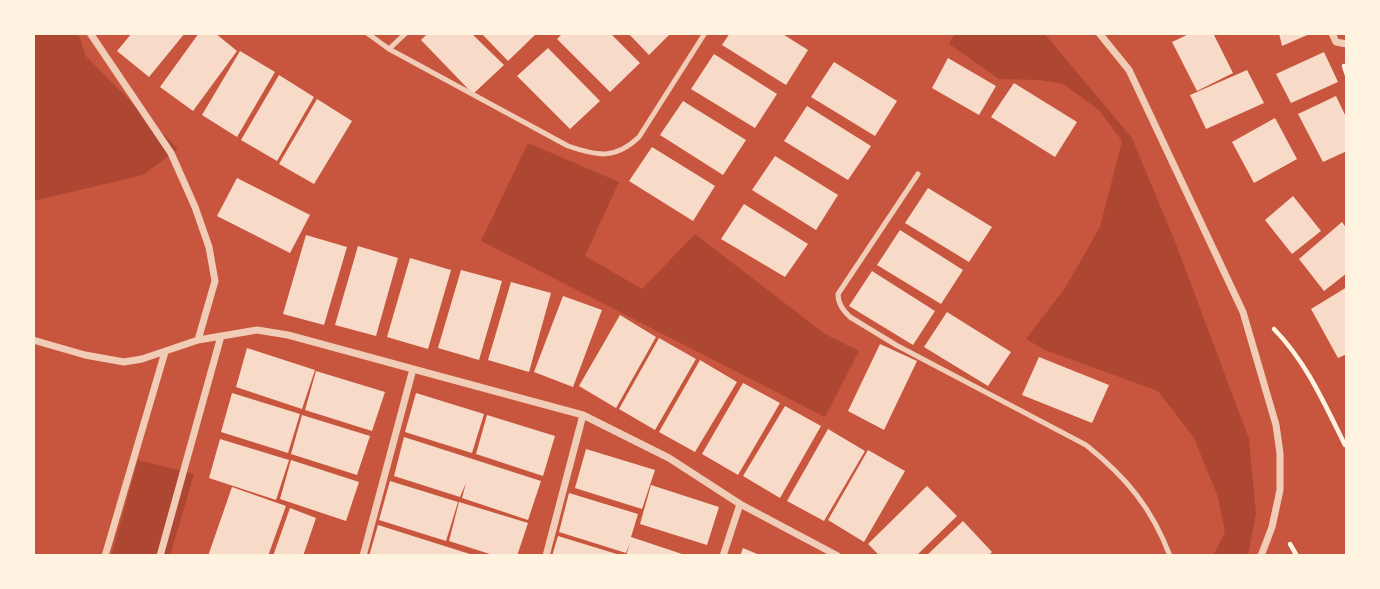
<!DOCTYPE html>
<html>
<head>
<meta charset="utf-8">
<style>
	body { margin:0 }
	#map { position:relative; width:1380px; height:589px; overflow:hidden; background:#c8553d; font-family:Helvetica,sans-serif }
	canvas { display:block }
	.frame { position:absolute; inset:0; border:35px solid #fff3e0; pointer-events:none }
</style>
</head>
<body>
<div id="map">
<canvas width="1380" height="589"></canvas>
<div class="frame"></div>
</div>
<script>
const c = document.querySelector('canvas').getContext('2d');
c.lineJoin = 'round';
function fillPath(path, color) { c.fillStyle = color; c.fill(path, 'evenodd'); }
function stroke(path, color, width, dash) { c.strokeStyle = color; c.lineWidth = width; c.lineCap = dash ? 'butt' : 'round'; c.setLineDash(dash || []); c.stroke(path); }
const green = new Path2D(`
	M33,33H78L86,56L178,149L143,175L33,201Z
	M955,33H1044L1132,138L1176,244L1249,439L1256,514L1248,556H1213L1225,532L1218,497L1194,438L1158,391L1045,350L1026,339L1065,288L1100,227L1122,141L1099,110L1063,84L1039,80L999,79L949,44Z
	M528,143L619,182L585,256L642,289L695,234L825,334L859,351L825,417L481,241Z
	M138,460L194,474L170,556H111Z`);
const building = new Path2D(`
	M132,33H185L149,77L117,51Z
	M199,33H215L237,51L193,111L160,87Z
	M428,33H471L504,65L473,94L421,40Z
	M481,33H537L508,61Z
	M563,33H610L640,63L610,92L557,39Z
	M628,33H671L649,55Z
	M730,33H781L808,50L786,85L722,45Z
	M1191,33H1213L1233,73L1197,91L1172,42Z
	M1279,33H1312L1282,46Z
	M548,48L600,101L570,129L517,76Z
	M240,51L275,72L237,137L202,115Z
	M1324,52L1338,82L1291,103L1276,74Z
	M714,54L777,94L755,128L691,89Z
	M948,58L996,86L979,115L932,88Z
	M834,62L897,101L875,136L811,97Z
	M1247,70L1264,103L1206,129L1190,95Z
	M279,75L314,97L277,161L241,140Z
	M1014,83L1077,122L1055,157L991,117Z
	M1336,96L1347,119V151L1323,162L1298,114Z
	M317,99L352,121L314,184L279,164Z
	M683,101L746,140L723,175L660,135Z
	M807,106L871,146L848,180L784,141Z
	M1275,118L1297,159L1254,183L1232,142Z
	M652,147L715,186L693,221L629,181Z
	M775,156L838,195L816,230L752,190Z
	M237,178L310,215L290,253L217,216Z
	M928,188L992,227L969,262L905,223Z
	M1293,196L1321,231L1292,254L1265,220Z
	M744,204L808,244L785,277L721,239Z
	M1342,222L1347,229V273L1324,291L1299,259Z
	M900,230L963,270L941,304L877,265Z
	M306,235L347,247L324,325L283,314Z
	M358,246L398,258L376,336L335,325Z
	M410,258L451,270L428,349L387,337Z
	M461,270L502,281L479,360L438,348Z
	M872,271L935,311L913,345L849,306Z
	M511,282L551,293L529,372L488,360Z
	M1347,287V354L1338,358L1311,309Z
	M563,296L602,310L573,387L534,372Z
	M947,312L1011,352L988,386L924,347Z
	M620,315L656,337L616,408L579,386Z
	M659,338L696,359L655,430L619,409Z
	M880,344L917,361L884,430L848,411Z
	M247,348L315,370L302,409L236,387Z
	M1039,357L1109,385L1092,423L1022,395Z
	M700,360L737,382L695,452L659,432Z
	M316,371L385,392L372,431L305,410Z
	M743,383L780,403L738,475L702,454Z
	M232,393L300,414L288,453L221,432Z
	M416,393L484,414L472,453L405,432Z
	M785,406L821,426L780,498L743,476Z
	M302,415L370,436L357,475L291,454Z
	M487,415L555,436L543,476L476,454Z
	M828,429L865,451L824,521L787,501Z
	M404,437L541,481L528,520L462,498L466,483L460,497L394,476Z
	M220,439L289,460L276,500L209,478Z
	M586,449L655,470L642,509L575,488Z
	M868,450L905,471L864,542L828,520Z
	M291,460L359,482L346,521L280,499Z
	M390,481L458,502L446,541L379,520Z
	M651,485L719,507L707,545L640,524Z
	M927,486L957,516L916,556H880L868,544Z
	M232,487L286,506L268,556H208Z
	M569,493L638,514L631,537L688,556H626L630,543L626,553L559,532Z
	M459,502L528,523L517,556H496L449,541Z
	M290,508L316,518L303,556H273Z
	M963,521L992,552L988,556H926Z
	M378,525L473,555V556H369Z
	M558,536L620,555V556H552Z
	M743,548L762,556H740Z`);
const path = new Path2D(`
	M1344,66L1347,75
	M1274,329C1307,363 1324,403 1345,445
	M1290,544L1297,556`);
const service = new Path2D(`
	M367,33L389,49L568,146C597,156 615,160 639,137L705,33
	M389,49L406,33
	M918,174L838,294C838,304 843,310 850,317L896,345L1086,445C1126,477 1152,508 1170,556`);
const minor = new Path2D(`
	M90,33L171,153L195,207L209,247L215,281L198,340
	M1099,33L1129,70L1243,312L1276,425L1280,453V490L1272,527L1261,556
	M1332,33L1336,42L1347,44
	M33,340L85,355L124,362L142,359L198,340L257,330L288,335L413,369L583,415L669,458L740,504L838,556
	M105,556L165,352
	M160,556L221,336
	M363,556L413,369
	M546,556L583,415
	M723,556L740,504`);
fillPath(green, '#ae4732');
fillPath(building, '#f7dbc8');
stroke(path, '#fff3e0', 4.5);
stroke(service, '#f1ccb7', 5);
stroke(minor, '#f1ccb7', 7);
</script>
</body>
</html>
